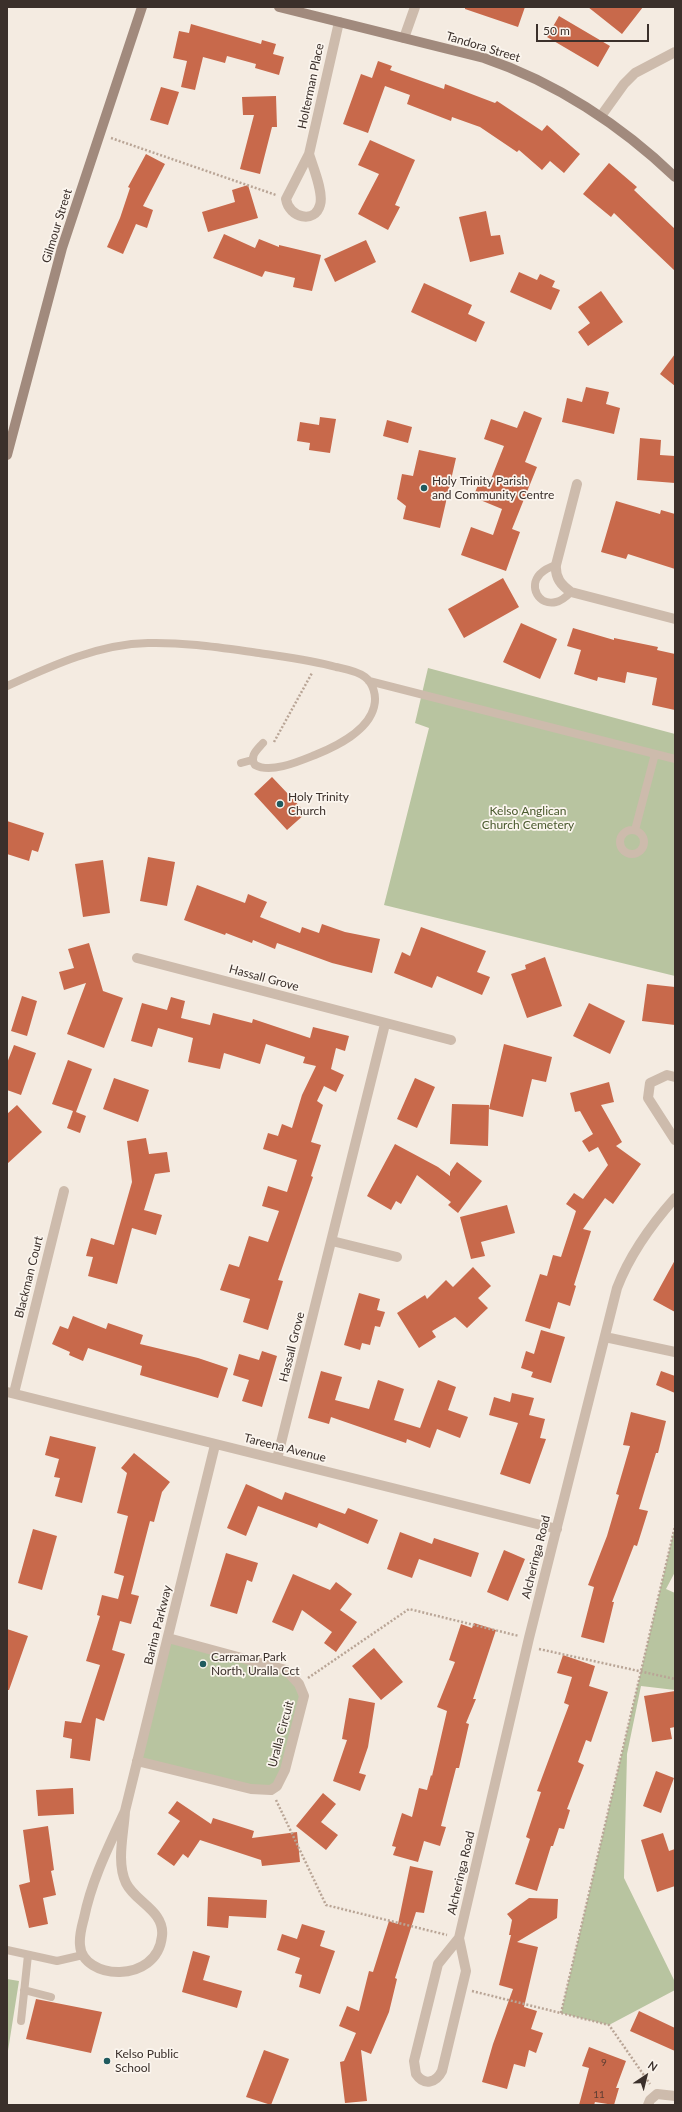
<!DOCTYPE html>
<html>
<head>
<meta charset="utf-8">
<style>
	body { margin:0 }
	#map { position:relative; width:682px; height:2112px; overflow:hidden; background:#f4ebe1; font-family:Lato,sans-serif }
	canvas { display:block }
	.frame { position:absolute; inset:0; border:8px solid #3b302b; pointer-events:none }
	.north { position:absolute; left:626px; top:2056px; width:40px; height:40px; -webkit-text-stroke:3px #fbf5ee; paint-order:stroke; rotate:35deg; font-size:11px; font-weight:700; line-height:16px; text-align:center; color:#3b302b }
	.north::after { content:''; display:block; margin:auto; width:14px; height:18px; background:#3b302b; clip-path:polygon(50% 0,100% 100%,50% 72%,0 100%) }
	.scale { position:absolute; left:536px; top:24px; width:113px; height:18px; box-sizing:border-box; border:2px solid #3b302b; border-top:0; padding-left:5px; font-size:12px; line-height:14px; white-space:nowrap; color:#3b302b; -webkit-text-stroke:3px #fbf5ee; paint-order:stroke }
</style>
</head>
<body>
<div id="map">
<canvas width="682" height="2112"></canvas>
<div class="frame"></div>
<div class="north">N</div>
<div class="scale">50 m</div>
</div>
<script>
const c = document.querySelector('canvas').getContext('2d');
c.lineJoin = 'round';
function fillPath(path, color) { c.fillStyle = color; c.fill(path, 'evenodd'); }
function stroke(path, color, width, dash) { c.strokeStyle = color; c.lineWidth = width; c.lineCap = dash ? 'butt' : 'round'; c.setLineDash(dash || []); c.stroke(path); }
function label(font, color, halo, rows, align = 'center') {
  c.font = font + ' Lato,sans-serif'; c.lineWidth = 3.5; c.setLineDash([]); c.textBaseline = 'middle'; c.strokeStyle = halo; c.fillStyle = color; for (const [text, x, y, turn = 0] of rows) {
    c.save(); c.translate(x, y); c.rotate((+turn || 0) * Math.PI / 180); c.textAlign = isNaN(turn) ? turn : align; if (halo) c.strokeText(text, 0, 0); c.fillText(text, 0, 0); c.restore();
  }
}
const green = new Path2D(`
	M428,668L675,734V976L384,905L429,728L415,723Z
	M675,1526V1572L666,1589L675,1593V1690L641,1686L627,1754L624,1878L675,1982V1990L609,2025L561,2013Z
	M168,1638L279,1668L302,1689L285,1770L271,1790L137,1761Z
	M7,1979L19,1981L7,2057Z`);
const building = new Path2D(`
	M465,7H525L518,27L465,9Z
	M588,7H643L622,34Z
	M559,16L610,46L598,67L547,37Z
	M191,24L261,44L262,40L276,44L273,54L284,57L279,75L255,68L256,64L227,56L225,63L203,57L195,90L181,87L187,61L173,58L179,31L189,33Z
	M378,61L392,66L390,70L444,89L445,84L495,103L497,101L542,131L547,125L580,154L564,173L550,161L542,170L519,150L517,152L480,127L452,117L451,121L407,104L410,95L385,86L368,133L343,124L361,74L372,78Z
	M161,87L179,92L168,125L150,120Z
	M276,96L277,127H272L260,174L240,169L254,115H243L242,97Z
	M370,140L415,160L395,205L400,207L388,230L358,214L379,174L358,165Z
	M146,154L165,164L143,206L153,210L147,228L136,224L123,254L107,247L120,218L130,188L128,187Z
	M609,163L637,187L634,190L675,229V271L614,213L611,217L583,194Z
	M248,185L258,218L208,232L202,212L235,202L232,190Z
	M486,211L491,236L500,235L504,254L470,262L459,217Z
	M224,234L255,248L259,239L279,247V245L321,255L312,291L293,287L295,278L265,271L262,277L213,258Z
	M366,240L376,262L335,282L324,259Z
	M519,272L537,280L540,274L555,281L552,287L560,290L551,310L510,292Z
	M424,283L472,305L468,314L485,322L476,342L411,312Z
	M601,291L623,322L588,346L578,332L590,323L578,307Z
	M675,354V386L660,374Z
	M586,387L609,392L606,404L620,408L614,434L562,422L567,398L582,402Z
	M524,411L542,418L525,462L537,467L512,529L520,532L506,571L461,555L471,527L493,535L502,509L473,497L482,476L491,479L504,446L484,439L491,419L517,428Z
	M320,417L336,419L330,453L309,450L310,443L297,441L300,422L319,425Z
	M387,420L412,427L408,443L383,436Z
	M640,438L661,440L660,455L675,456V483L637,480Z
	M419,450L456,458L440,528L403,519L406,506L397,499L402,474L413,476Z
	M616,501L660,514L661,510L675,514V569L628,554L626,559L601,552Z
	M503,578L519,607L464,638L448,609Z
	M521,623L557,639L540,679L503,662Z
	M573,628L614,640V638L658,647L657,650L675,654V710L652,705L657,678L627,672L625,683L598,677L597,681L574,674L581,650L567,646Z
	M272,777L306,813L287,830L254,794Z
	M7,821L44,833L38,852L32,850L29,861L7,854Z
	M148,857L175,862L167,906L140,901Z
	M103,860L110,913L83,917L75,864Z
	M197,885L245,903L248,894L267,902L260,917L300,933L302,927L319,933L322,924L345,932L380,939L372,973L332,963L277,943L275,949L253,940L252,943L226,933L225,935L184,920Z
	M421,927L486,951L477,972L490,977L482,995L437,976L432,988L394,973L402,952L410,956Z
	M89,943L103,991L123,998L104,1048L67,1034L86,983L64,990L59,972L74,968L68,949Z
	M545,957L562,1006L527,1018L511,974L526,969L525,965Z
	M647,984L675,987V1025L642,1021Z
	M22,996L37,1001L27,1036L11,1031Z
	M171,997L185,1001L181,1018L210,1025L213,1013L252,1023L253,1019L310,1038L313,1027L349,1036L345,1051L336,1048L331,1069L344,1075L336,1092L324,1086L317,1101L323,1105L311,1142L321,1145L311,1176L313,1177L278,1280L283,1281L268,1330L243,1322L250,1299L220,1290L229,1264L239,1267L249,1236L268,1242L279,1211L262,1206L268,1186L287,1192L297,1160L263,1149L268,1133L278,1136L282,1124L292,1128L302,1095L316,1066L303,1063L305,1057L266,1044L260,1064L224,1053L220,1069L188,1062L193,1038L158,1028L152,1047L131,1041L142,1003L167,1010Z
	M589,1003L625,1021L610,1054L573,1036Z
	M504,1044L552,1057L546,1082L532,1079L523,1117L489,1109Z
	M14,1045L36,1053L21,1095L7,1090V1063Z
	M68,1060L92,1069L76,1112L86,1116L80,1133L67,1128L73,1111L52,1104Z
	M114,1078L149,1090L138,1122L103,1109Z
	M415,1078L435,1087L417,1128L397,1119Z
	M609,1082L614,1102L601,1105L622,1142L616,1146L641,1164L613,1204L605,1198L583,1229L591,1231L574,1285L576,1286L570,1306L558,1302L550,1329L525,1321L540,1274L547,1276L553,1255L561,1257L576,1211L566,1204L574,1193L583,1199L608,1165L598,1147L589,1152L582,1141L593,1134L580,1111L575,1112L570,1093Z
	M452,1104L489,1105L488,1146L450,1144Z
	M17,1105L42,1132L7,1164V1114Z
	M146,1138L149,1154L167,1152L170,1172L155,1174L144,1210L162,1215L156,1235L132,1228L117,1284L88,1276L93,1257L86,1256L91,1238L114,1245L132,1182L127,1141Z
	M395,1144L438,1167L450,1176V1172L457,1162L482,1181L458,1213L448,1205L451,1202L417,1175L401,1204L396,1201L391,1210L367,1196Z
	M507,1205L515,1233L481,1242L485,1256L471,1259L460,1217Z
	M675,1260V1312L653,1300Z
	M473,1267L491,1286L478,1298L488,1308L467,1328L455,1317L432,1331L436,1337L419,1348L397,1313L425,1295L427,1299L446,1280L453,1287Z
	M359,1293L380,1299L377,1310L385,1312L380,1327L375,1326L370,1345L362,1343L360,1350L344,1345Z
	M73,1316L106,1329L108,1323L143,1335L140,1344L198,1358L228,1368L218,1398L140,1375L142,1366L88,1348L83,1361L69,1355L70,1352L52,1344L60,1326L68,1329Z
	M541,1330L565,1337L551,1383L531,1377L533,1372L521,1368L526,1351L534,1354Z
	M262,1351L277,1356L262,1407L242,1401L249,1380L233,1375L239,1354L259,1360Z
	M321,1371L342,1377L335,1400L369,1409L378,1380L404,1389L394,1420L420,1428L438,1380L456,1387L448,1410L468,1417L460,1438L437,1429L430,1448L407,1439L406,1443L331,1417L329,1424L308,1418Z
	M661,1371L675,1376V1393L656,1385Z
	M512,1393L534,1398L529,1415L545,1419L540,1438L546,1439L530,1484L500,1474L518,1423L489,1415L494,1397L510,1402Z
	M631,1412L666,1421L658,1453H656L639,1509L648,1511L637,1546L634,1545L612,1602H614L604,1643L581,1637L594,1587L588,1585L607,1536L619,1495L616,1494L630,1446L623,1445Z
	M50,1436L96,1447L82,1503L55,1496L60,1478L54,1477L59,1459L45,1455Z
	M134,1453L170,1482L162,1492L154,1522L150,1521L131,1594L139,1596L131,1624L120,1621L112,1650L125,1654L104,1721L96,1718L90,1761L70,1758L72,1739L63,1737L65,1721L81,1723L100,1665L86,1661L100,1616L97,1615L102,1595L118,1599L124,1576L114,1573L128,1516L117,1513L127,1473L121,1468Z
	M246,1484L282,1500L285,1492L345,1514L348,1508L378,1520L368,1544L319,1523L317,1528L258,1506L246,1536L227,1528Z
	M33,1529L57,1536L42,1590L18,1583Z
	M400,1532L432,1544L434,1538L479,1553L471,1577L419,1559L412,1578L387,1569Z
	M504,1550L525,1559L508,1601L487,1592Z
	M226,1553L258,1563L252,1582L247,1580L237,1614L210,1606Z
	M293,1574L330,1590L336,1582L352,1594L340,1610L357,1622L336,1652L324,1643L332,1632L302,1610L293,1631L272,1622Z
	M474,1623L496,1630L473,1699H476L466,1723L469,1724L459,1768H456L441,1826L446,1827L440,1846L424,1841L418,1862L393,1855L396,1847L392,1846L402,1813L412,1817L419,1788L427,1790L431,1775L432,1776L447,1711L437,1707L455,1662L449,1660L461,1624L472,1628Z
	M7,1629L28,1636L9,1690H7Z
	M374,1648L403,1682L381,1700L352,1666Z
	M563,1655L595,1666L589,1686L608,1692L591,1742L586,1740L578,1762L584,1765L567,1809L570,1810L564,1829L559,1828L553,1846H551L537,1891L515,1884L530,1839L526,1837L541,1792L537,1791L569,1705L564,1703L572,1677L557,1673Z
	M675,1691V1727L670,1728L672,1739L652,1742L644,1696Z
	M349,1698L375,1703L368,1747L359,1773L366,1775L360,1791L333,1781L347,1740L342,1739Z
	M656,1771L674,1778L661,1813L643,1806Z
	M73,1788L74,1814L38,1816L36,1790Z
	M323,1793L336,1804L321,1822L338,1835L326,1850L296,1826Z
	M177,1801L211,1824L213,1818L254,1831L252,1838L297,1832L300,1862L262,1866L261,1860L200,1840L188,1858L183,1854L174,1866L157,1854L180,1821L168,1813Z
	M48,1826L54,1870L51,1871L56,1895L43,1898L48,1924L29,1928L19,1885L30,1882L23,1830Z
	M663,1833L669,1851L675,1849V1886L657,1892L641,1840Z
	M410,1866L433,1871L424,1913L416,1912L395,1978L397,1979L389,2012L371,2054L361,2050L367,2101L345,2103L340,2062L344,2061L356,2033L339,2026L347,2006L359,2011L369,1971L373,1972L389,1921L398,1924Z
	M208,1897L267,1900L266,1918L229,1916L228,1928L207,1926Z
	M529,1898L558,1899L557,1918L517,1942L538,1947L524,2007L537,2011L531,2029L543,2033L536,2053L529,2050L525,2067L514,2064L507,2089L482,2082L493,2044L513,1989L499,1985L511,1935H509L512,1920L507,1914Z
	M302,1924L325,1931L320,1946L335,1951L320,1994L299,1987L302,1975L295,1973L300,1958L277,1950L282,1934L297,1939Z
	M193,1951L210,1956L203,1980L242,1991L237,2008L182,1992Z
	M36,1999L102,2012L91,2053L26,2039Z
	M639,2011L675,2028V2051L630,2031Z
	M589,2047L626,2061L616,2088H619L614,2105L595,2102L594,2105H579L589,2068L582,2066Z
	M264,2050L289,2059L271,2105L246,2097Z`);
const path = new Path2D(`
	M111,138L276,195
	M274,742L312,673
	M539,1649L675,1679
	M308,1678L409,1609L519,1636
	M276,1800L326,1905L447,1935
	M472,1991L609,2025L650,2084
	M561,2013L675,1526`);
const lane = new Path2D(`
	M556,565C550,567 544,570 540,574C528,587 539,606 556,602C562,601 567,596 571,592
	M369,681L675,759
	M7,686C51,666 98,644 148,643C184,642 222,648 259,653C285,657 311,660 336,667C345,669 357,671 365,677C373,683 377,696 374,707C368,731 337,746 315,755C300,761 271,774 255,765C249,756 257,750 263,743
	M241,763L252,760
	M620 842a12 12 0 1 1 24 0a12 12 0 1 1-24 0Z
	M635,830L655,754
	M7,1950L57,1961L83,1955
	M24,1990L51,1997
	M21,2021L28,1955`);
const street = new Path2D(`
	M404,38L415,7
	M601,116L624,84L635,73L675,52
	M309,154C313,167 324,193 320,205C315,224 289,218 286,199L309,154L339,22
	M577,484L556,565C555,578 561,585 571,592L675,619
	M137,958L451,1040
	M675,1077L667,1075L650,1083L648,1098L675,1140
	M332,1241L397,1257
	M605,1337L675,1352
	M7,1392L557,1529
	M14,1393L64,1191
	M277,1459L385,1024
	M137,1761L251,1789L271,1790L277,1786L285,1770L304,1696L299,1684L286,1670L168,1638
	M125,1811C109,1846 92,1879 84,1918C82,1926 79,1935 80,1945C82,1980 157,1985 162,1936C165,1911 135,1902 126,1883C116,1862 124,1833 125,1811L215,1445
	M459,1938L438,1964L414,2061L416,2074C424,2086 436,2083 442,2071L466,1971L459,1938L529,1638L617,1288C630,1254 651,1225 675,1198
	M648,2105L650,2100L657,2094L675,2096`);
const secondary = new Path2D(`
	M279,7L484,58C555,82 621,125 675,177
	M7,455L62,248L142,7`);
const markers = [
	[424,488,4,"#1f5a5e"],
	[280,804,4,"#1f5a5e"],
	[203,1664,4,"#1f5a5e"],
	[107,2061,4,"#1f5a5e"]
];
const numberNames = [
	["9",604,2063],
	["11",599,2095]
];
const streetNames = [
	["Tandora Street",483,47,17],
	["Holterman Place",311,86,-78],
	["Gilmour Street",57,226,-73],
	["Hassall Grove",264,978,15],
	["Blackman Court",29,1277,-76],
	["Hassall Grove",292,1347,-76],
	["Tareena Avenue",285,1448,14],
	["Alcheringa Road",536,1557,-76],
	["Barina Parkway",158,1625,-76],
	["Uralla Circuit",281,1734,-75],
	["Alcheringa Road",461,1873,-77]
];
const poiNames = [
	["Holy Trinity Parish",432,481],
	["and Community Centre",432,495],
	["Holy Trinity",288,797],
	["Church",288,811],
	["Carramar Park",211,1657],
	["North, Uralla Cct",211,1671],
	["Kelso Public",115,2054],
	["School",115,2068]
];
const parkNames = [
	["Kelso Anglican",528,811],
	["Church Cemetery",528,825]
];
fillPath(green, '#b8c4a0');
fillPath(building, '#c8694b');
stroke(path, '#b9a596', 2.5, [2, 2]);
stroke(lane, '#cdbbac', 8);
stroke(street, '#cdbbac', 10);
stroke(secondary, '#a18a7d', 10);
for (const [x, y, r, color] of markers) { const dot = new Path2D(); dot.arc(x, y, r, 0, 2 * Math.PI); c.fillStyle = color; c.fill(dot); stroke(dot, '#fbf5ee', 1.5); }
label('10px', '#5e3e33', null, numberNames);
label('12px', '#3b302b', '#fbf5ee', streetNames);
label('12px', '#3b302b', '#fbf5ee', poiNames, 'left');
label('12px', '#4a5a2e', '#fbf5ee', parkNames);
</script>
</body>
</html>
